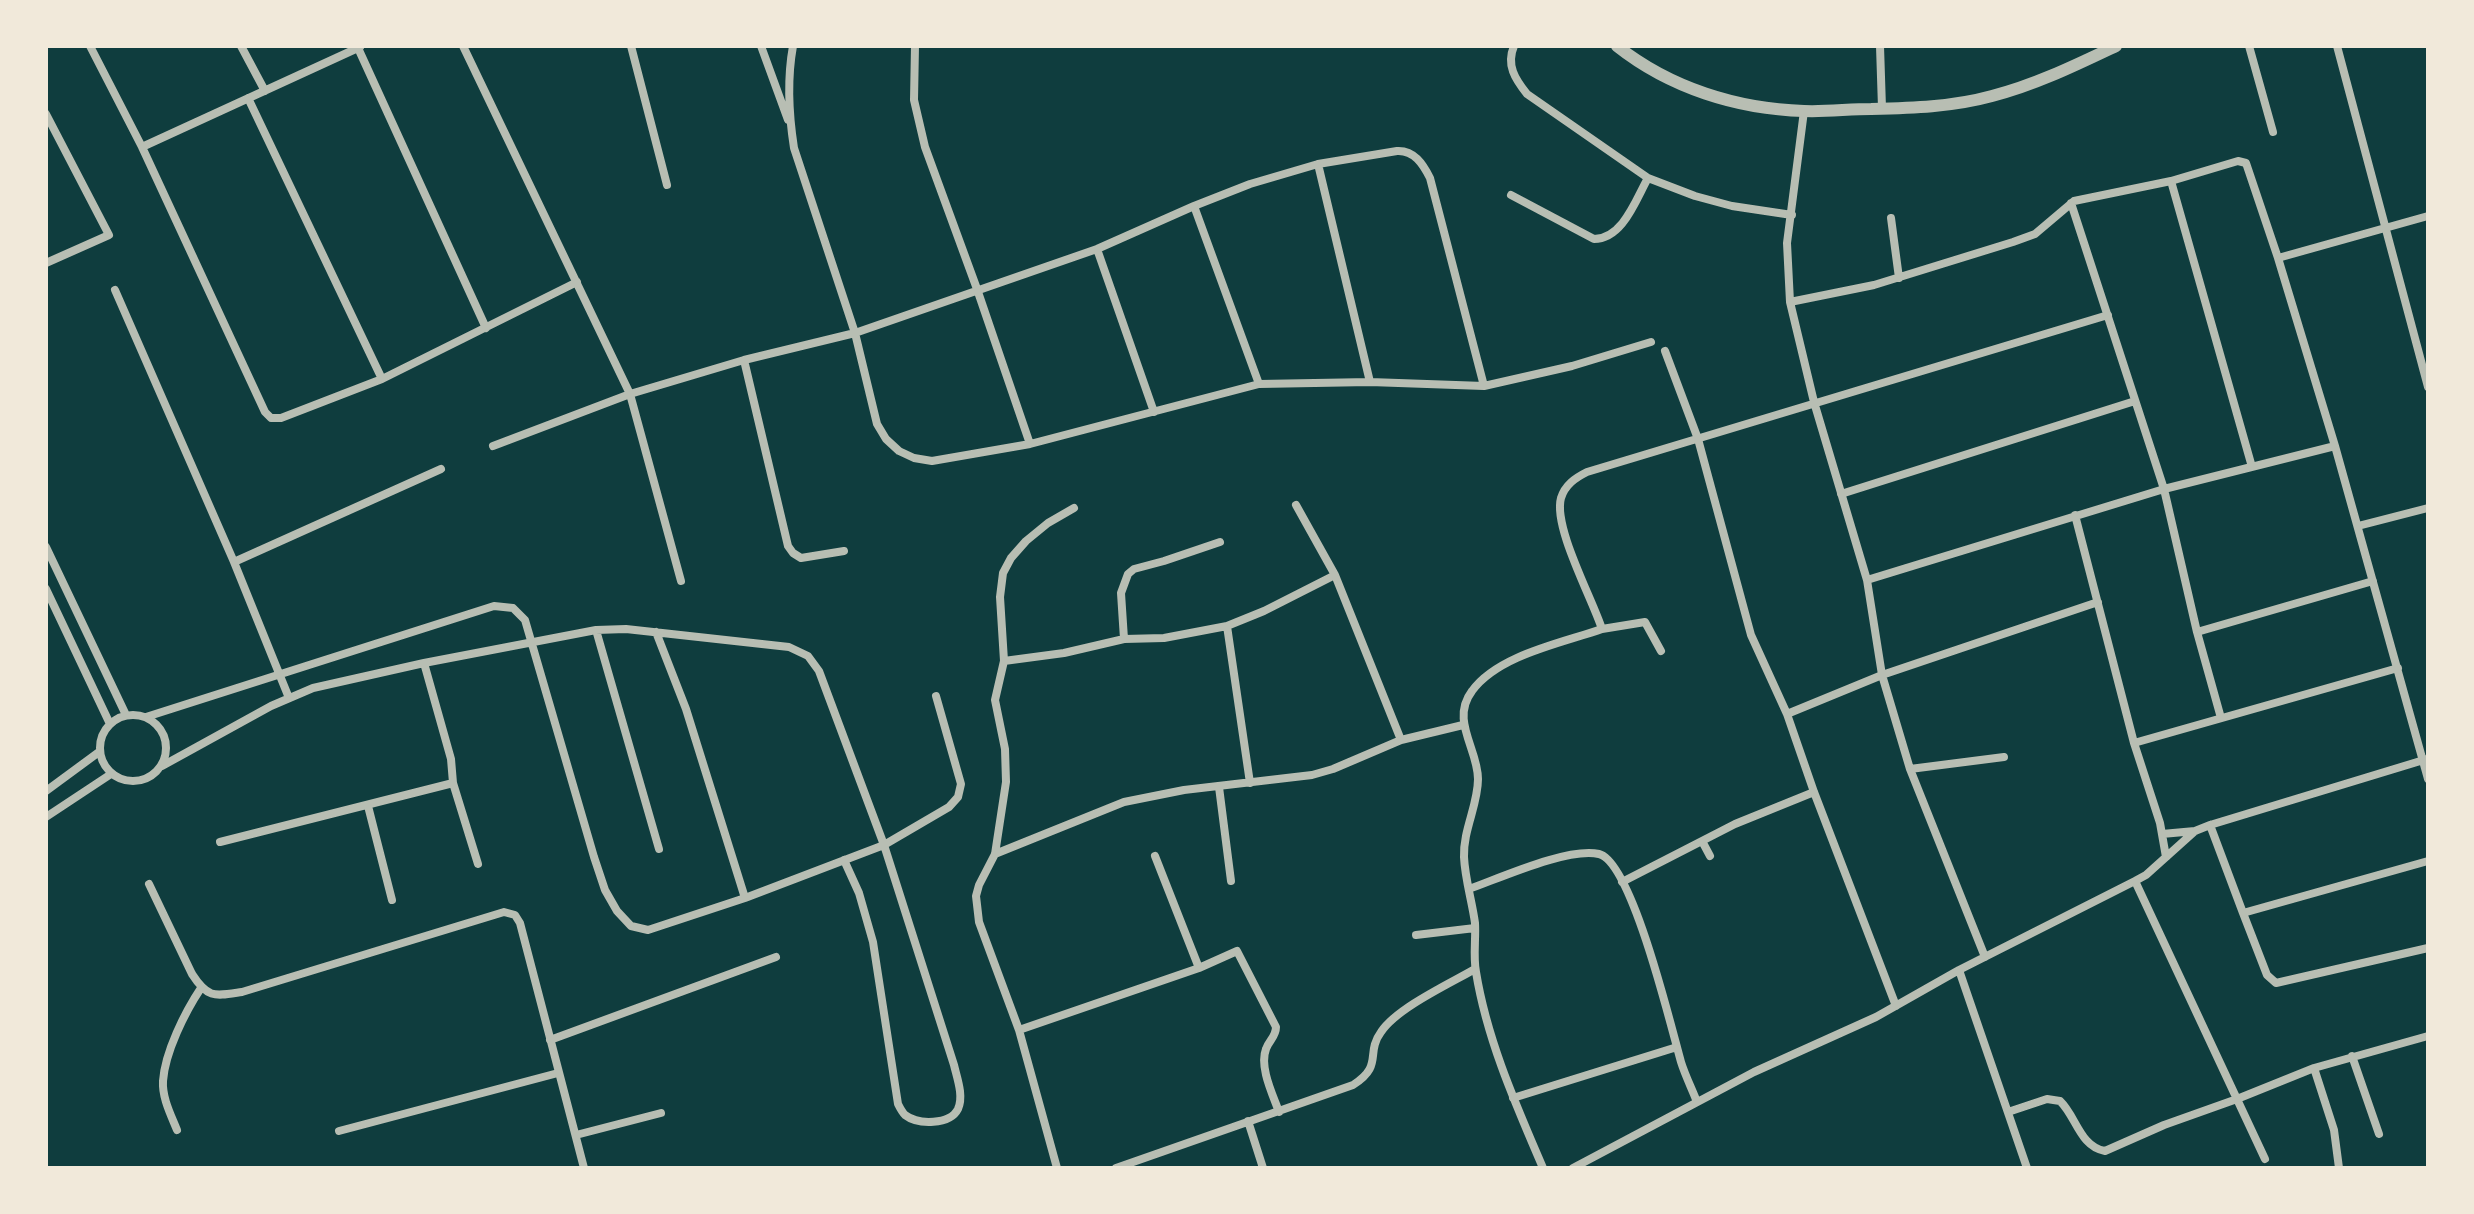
<!DOCTYPE html>
<html>
<head>
<meta charset="utf-8">
<style>
	body { margin:0 }
	#map { position:relative; width:2474px; height:1214px; overflow:hidden; background:#0f3d3e; font-family:"Alegreya Sans",sans-serif }
	canvas { display:block }
	.frame { position:absolute; inset:0; border:48px solid #f1e9da; pointer-events:none }
</style>
</head>
<body>
<div id="map">
<canvas width="2474" height="1214"></canvas>
<div class="frame"></div>
</div>
<script>
const c = document.querySelector('canvas').getContext('2d');
c.lineJoin = 'round';
function stroke(path, color, width, dash) { c.strokeStyle = color; c.lineWidth = width; c.lineCap = dash ? 'butt' : 'round'; c.setLineDash(dash || []); c.stroke(path); }
const minor = new Path2D(`
	M90,46L142,147L265,412L271,418H281L382,379L577,282
	M241,46L265,91
	M463,46L630,394L681,581
	M631,46L667,185
	M761,46L788,120
	M793,46C787,79 789,116 794,148L855,333L877,424L886,439L899,451L914,458L932,461L1030,444L1259,384L1370,382L1484,386L1572,366L1651,342
	M915,46L914,100L925,147L977,289L1030,444
	M1514,46C1506,65 1515,79 1527,94L1648,178L1695,196L1732,206L1792,215
	M1880,46L1882,108
	M2249,46L2273,132
	M2337,46L2428,387
	M358,48L486,328
	M248,98L382,379
	M1804,111L1787,243L1790,302L1814,402L1867,580L1882,675L1910,769L1985,957
	M46,114L109,235L46,263
	M142,147L360,47
	M1318,164L1370,382
	M2171,181L2252,467
	M1511,195L1594,239C1623,239 1636,199 1648,178
	M2071,203L2164,489L2197,632L2373,581
	M1194,206L1259,384
	M1891,218L1899,278
	M1097,249L1154,412
	M2278,258L2428,216
	M115,290L234,562L289,698
	M1790,302L1874,285L2013,242L2035,234L2074,201L2171,181L2238,161L2246,163L2278,258L2335,446L2428,779
	M1665,351L1698,439L1751,635L1787,714
	M744,360L788,546L793,553L801,558L844,551
	M493,446L630,394L744,360L855,333L1097,249L1194,206L1250,184L1318,164L1397,151C1414,150 1423,164 1430,178L1484,386
	M1841,494L2135,401
	M2075,515L2134,743L2160,823L2166,857
	M2358,526L2428,508
	M46,547L126,715
	M234,562L441,469
	M1335,575L1401,740
	M1867,580L2164,489L2335,446
	M46,589L110,724
	M1227,626L1250,783
	M1602,629L1645,622L1661,651
	M656,632L686,709L745,898
	M2197,632L2221,718
	M1124,639L1121,593L1128,574L1134,569L1164,561L1220,542
	M1004,661L1064,653L1124,639L1164,638L1227,626L1264,611L1335,575L1296,505
	M424,663L451,759L453,783L478,864
	M100 748a33 33 0 1 1 66 0a33 33 0 1 1-66 0Z
	M146,717L494,606L513,608L525,620L594,857L605,890L617,911L631,926L648,930L745,898L884,845L949,807L958,797L961,784L936,696
	M2134,743L2398,668
	M162,766L271,706L313,688L424,663L596,630
	M1910,769L2004,757
	M1219,787L1231,881
	M46,791L99,752
	M368,806L392,900
	M46,817L111,774
	M2210,825L2243,913L2428,861
	M2162,834L2195,831
	M1702,841L1710,856
	M220,842L453,783
	M659,849L596,630L626,629L789,647L808,656L819,671L884,845L954,1065C957,1078 964,1096 958,1109C950,1125 918,1125 905,1115C902,1112 900,1108 898,1104L873,942L859,893L844,860
	M995,854L1124,802L1184,790L1312,775L1333,769L1401,740L1463,725
	M1155,856L1199,968
	M2135,881L2265,1159
	M1622,882L1735,824L1814,792
	M149,884L192,974C208,999 215,996 242,992L504,912L515,915L520,923L584,1168
	M1469,889C1500,878 1568,847 1599,854C1632,862 1671,1027 1681,1062C1685,1075 1692,1089 1697,1102
	M2243,913L2267,975L2276,983L2428,948
	M1416,935L1475,928
	M1959,970L2027,1168
	M1896,1006L1814,792L1787,714L1882,675L2098,602
	M1019,1030L1199,968L1237,951L1276,1027C1276,1037 1269,1040 1266,1049C1259,1067 1273,1095 1279,1112
	M550,1040L776,957
	M2352,1056L2379,1134
	M2314,1068L2334,1130L2339,1168
	M1513,1098L1677,1047
	M2008,1112L2047,1099L2060,1101C2076,1116 2080,1147 2105,1151L2164,1125L2237,1099L2314,1068L2428,1036
	M1248,1121L1263,1168
	M177,1130C171,1115 162,1098 163,1081C165,1052 185,1012 201,988
	M339,1131L558,1073
	M576,1135L661,1113
	M1057,1168L1019,1030L979,922L976,896L979,885L995,854L1006,782L1005,749L995,700L1004,661L1000,597L1003,573L1011,558L1026,541L1048,523L1074,508
	M1116,1168L1353,1085C1384,1065 1365,1054 1381,1032C1397,1008 1449,984 1475,969
	M1543,1168C1516,1105 1487,1040 1476,972C1473,956 1476,939 1475,923C1472,901 1465,879 1464,857C1463,830 1478,805 1478,779C1478,749 1450,720 1472,691C1498,655 1562,643 1602,629C1592,598 1553,527 1561,498C1565,485 1575,478 1587,472L2108,315
	M1573,1168L1754,1072L1876,1017L1959,970L2135,881L2146,875L2195,831L2210,825L2427,759`);
const tertiary = new Path2D(`
	M1617,46C1670,88 1737,109 1804,111C1826,112 1849,109 1871,109C1912,108 1952,107 1992,96C2035,85 2076,65 2116,46`);
stroke(minor, '#b8beb3', 8);
stroke(tertiary, '#b8beb3', 12);
</script>
</body>
</html>
